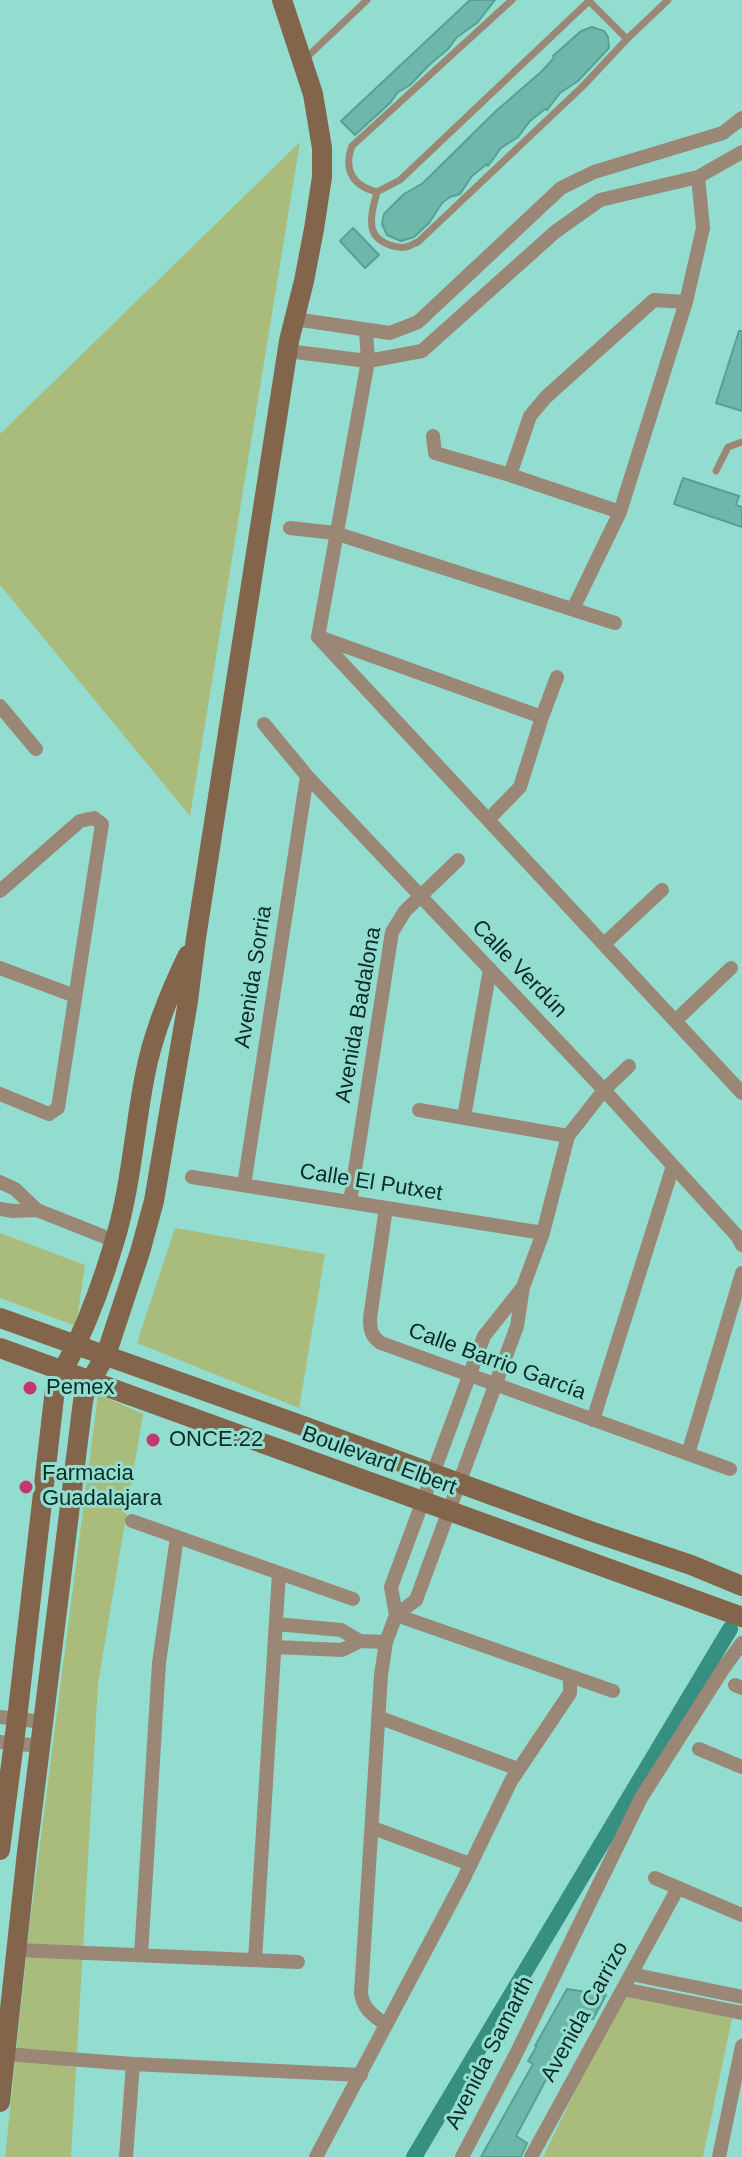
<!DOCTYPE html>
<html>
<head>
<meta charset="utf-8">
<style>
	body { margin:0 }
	canvas { display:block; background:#92ddcf }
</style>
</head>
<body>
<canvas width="742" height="2157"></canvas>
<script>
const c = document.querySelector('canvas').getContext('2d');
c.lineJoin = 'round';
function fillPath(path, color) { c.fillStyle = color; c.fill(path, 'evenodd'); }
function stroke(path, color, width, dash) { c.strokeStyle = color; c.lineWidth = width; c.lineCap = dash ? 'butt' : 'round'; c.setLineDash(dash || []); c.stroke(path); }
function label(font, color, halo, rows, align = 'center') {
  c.font = font + ' Helvetica,sans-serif'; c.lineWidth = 6; c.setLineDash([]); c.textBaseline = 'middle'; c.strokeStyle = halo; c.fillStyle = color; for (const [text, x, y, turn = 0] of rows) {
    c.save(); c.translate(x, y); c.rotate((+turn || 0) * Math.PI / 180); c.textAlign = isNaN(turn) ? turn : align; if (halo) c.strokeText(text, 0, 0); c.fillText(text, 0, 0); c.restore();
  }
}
const green = new Path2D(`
	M300,142L190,816L0,585V433H1Z
	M175,1228L325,1254L299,1408L137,1343Z
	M0,1233L85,1265L76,1326L0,1298Z
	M98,1394L143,1414L98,1684L71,2157H5L30,1922Z
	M623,1993L732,2018L703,2157H543Z`);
const canal = new Path2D(`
	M414,2157L730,1629`);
const building = new Path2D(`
	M470,0H495L477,23L457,37L448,49L429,65L410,85L398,92L390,103L355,135L341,121Z
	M592,27L604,31L608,37L609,48L578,81L560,93L547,110L545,109L530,121L518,137L501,148L488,166L487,164L472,176L460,194L450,197L442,203L429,223L414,237L401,241L387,235L382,224L384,214L404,194L423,183L496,111L541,72L554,58L553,56L581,31Z
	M353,228L379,255L365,268L340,241Z
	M739,331H742V411L716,403Z
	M683,478L739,496L736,505L742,507V527L674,504Z
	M567,1989L606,1995L593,2019L581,2014L516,2136L527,2143L521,2157H481L533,2064L528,2061L537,2046H535Z`);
const lane = new Path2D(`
	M512,0L352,146C343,170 353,186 377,192L400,180L589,1L588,0
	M627,39L668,0
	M305,59L367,0
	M377,192C374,204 369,219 373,231C377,242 395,249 406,247C411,246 414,243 418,242L583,86L627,39L589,1
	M716,471L728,447L742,442`);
const street = new Path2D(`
	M294,319L390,333L418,322L561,188L594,172L723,133L742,118
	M366,330L368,361L318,637L742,1093
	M287,351L368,361L422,351L555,232L600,200L698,177L742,152
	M433,436L435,453L510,475L620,512
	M510,475L530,416L546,397L654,300L686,302
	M290,528L335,533L615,623
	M573,609L620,512L686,302L703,228L698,177
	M322,638L542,717L557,677
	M0,706L36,749
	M264,724L307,776L604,1090L738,1237L742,1245
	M488,820L520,787L542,717
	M0,891L80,821L94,818L102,824L58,1108L49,1114L0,1094
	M604,944L662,890
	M0,968L75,996
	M675,1021L731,968
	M419,1110L568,1136
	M464,1117L490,969
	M192,1177L543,1233
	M0,1182L15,1189L37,1210L115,1241
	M244,1185L307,776
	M350,1202L392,932L405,911L458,860
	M386,1208L370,1318C370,1330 371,1336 381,1343L730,1469
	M0,1209L13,1211L37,1210
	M593,1420L673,1166
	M688,1454L742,1273
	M132,1521L353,1599
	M396,1615L416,1600L517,1326L523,1287L543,1233L568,1136L604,1090L629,1066
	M396,1615L613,1691
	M276,1624L341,1630L360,1641
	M275,1647L342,1650L360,1641L386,1642
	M735,1685L742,1688
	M0,1717L44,1722
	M378,1717L518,1769
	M0,1742L40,1746
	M699,1749L742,1767
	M373,1828L470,1864
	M655,1878L742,1915
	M17,1950L298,1962
	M141,1955L159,1663L177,1537
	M255,1960L279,1573
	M631,1974L742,1997
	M623,1989L742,2013
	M385,2024C373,2015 363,2009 361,1993L381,1675L386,1642L396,1615L391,1587L484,1336L523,1287
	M5,2054L133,2064L361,2075
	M126,2157L133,2064
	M316,2157L463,1880L511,1781L570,1693V1677
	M462,2157L516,2054L641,1798L723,1669L742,1643
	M531,2157L678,1888
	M719,2157L742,2046`);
const secondary = new Path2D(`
	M0,1318L306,1427L590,1531L691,1565L742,1586
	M0,1348L742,1617
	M0,1850L17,1719L55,1389C60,1373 69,1360 76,1345C91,1313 104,1277 114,1243C131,1188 134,1131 145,1075C153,1033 169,994 188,955
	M0,2102L27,1852L83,1401L86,1388L106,1355L140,1252L154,1201L188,1001L196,938L289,341L304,281L314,229L322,177V148L313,94L282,0`);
const markers = [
	[30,1388,8,"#c3386e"],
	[153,1440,8,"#c3386e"],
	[26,1487,8,"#c3386e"]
];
const streetNames = [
	["Calle Verdún",519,969,46],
	["Avenida Sorria",254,977,-81],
	["Avenida Badalona",359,1015,-80],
	["Calle El Putxet",371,1183,9],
	["Calle Barrio García",497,1362,20],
	["Boulevard Elbert",379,1461,20],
	["Avenida Carrizo",585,2012,-61],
	["Avenida Samarth",490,2053,-63]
];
const poiNames = [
	["Pemex",46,1388],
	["ONCE:22",169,1440],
	["Farmacia",42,1474],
	["Guadalajara",42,1499]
];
fillPath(green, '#aabc7b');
stroke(canal, '#378f81', 16);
fillPath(building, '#6eb8ab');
stroke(building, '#56a194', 2);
stroke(lane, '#9b8776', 7);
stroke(street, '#9b8776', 14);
stroke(secondary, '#83654c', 20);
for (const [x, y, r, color] of markers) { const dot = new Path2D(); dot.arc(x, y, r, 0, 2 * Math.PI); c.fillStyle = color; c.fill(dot); stroke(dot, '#92ddcf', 3); }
label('22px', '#0b2b26', '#92ddcf', streetNames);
label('22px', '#0b2b26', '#92ddcf', poiNames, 'left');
</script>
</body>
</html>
